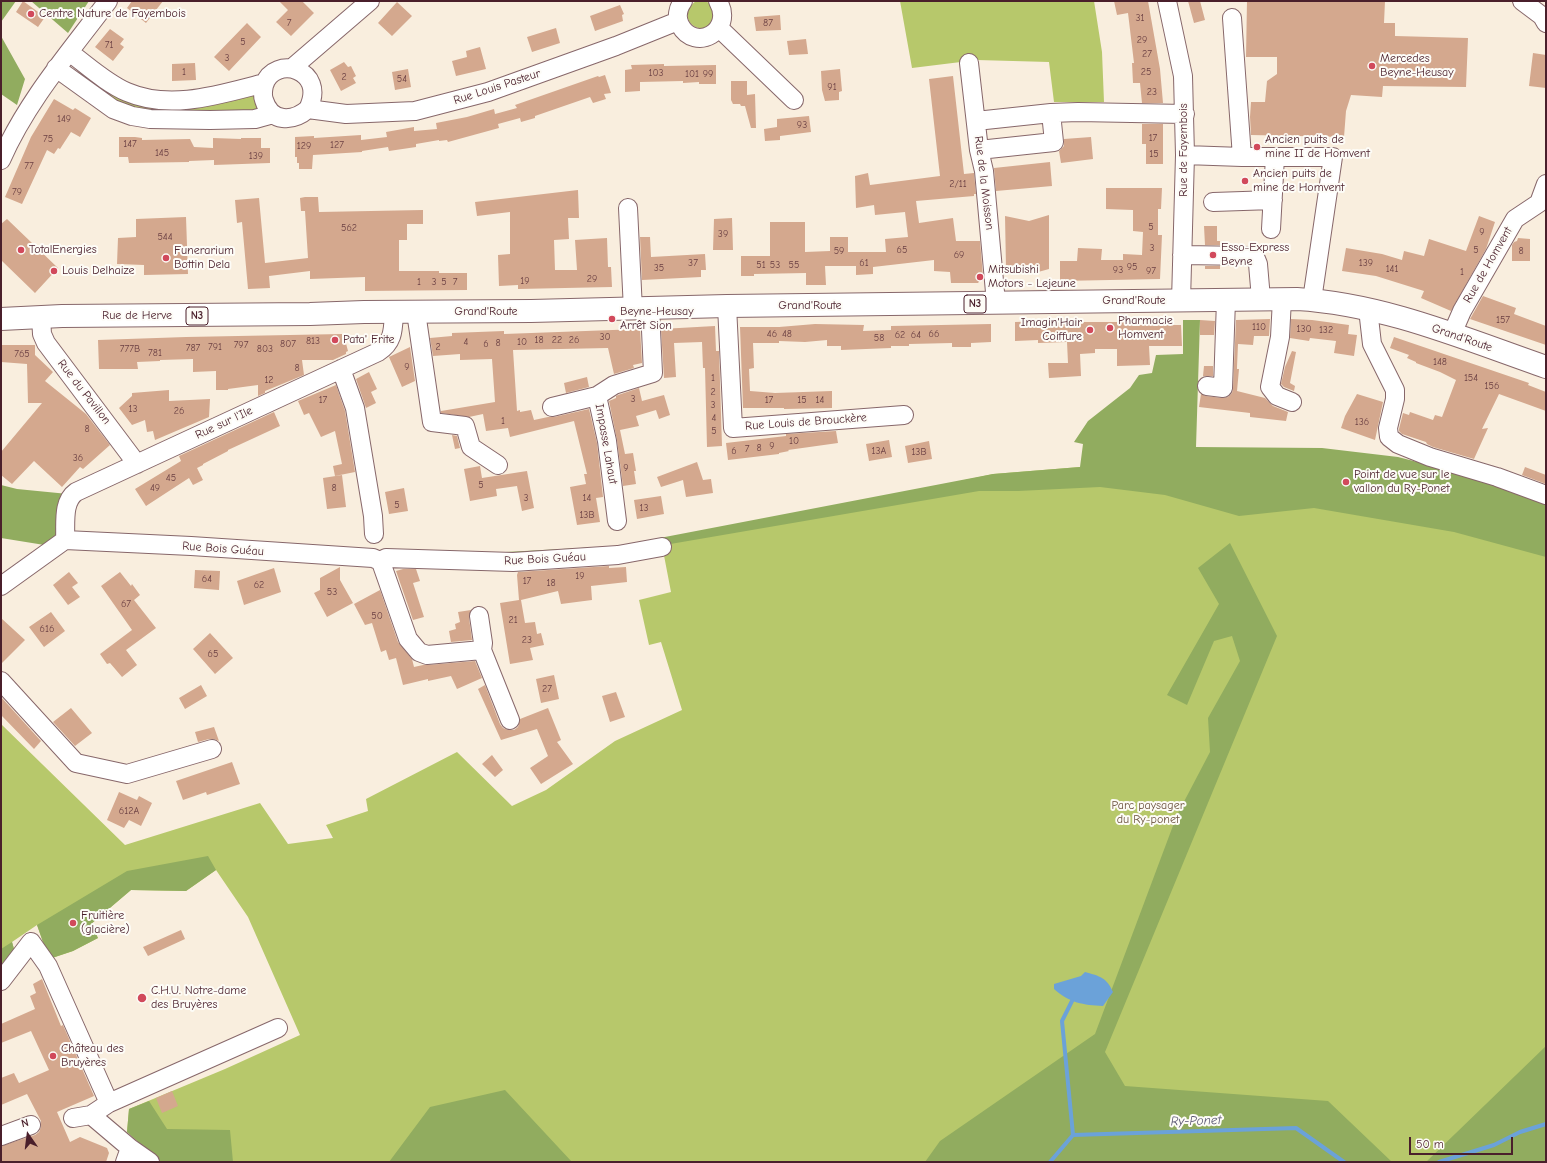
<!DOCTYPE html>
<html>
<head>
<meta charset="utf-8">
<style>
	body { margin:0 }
	#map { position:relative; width:1547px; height:1163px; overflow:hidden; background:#f9eede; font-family:"Comic Neue",sans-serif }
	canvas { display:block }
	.frame { position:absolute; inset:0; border:2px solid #4a1f2b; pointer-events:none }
	.north { position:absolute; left:8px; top:1115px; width:40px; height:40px; -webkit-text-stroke:3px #fdfcf7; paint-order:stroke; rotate:346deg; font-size:11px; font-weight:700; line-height:16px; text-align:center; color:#4a1f2b }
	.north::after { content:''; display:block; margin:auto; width:14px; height:18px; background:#4a1f2b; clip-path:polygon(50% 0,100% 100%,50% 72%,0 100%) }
	.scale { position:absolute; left:1409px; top:1137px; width:104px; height:18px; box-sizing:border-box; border:2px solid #4a1f2b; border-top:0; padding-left:5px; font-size:12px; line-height:14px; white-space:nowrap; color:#4a1f2b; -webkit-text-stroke:3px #fdfcf7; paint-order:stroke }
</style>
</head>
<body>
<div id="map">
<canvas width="1547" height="1163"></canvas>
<div class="frame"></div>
<div class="north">N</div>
<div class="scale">50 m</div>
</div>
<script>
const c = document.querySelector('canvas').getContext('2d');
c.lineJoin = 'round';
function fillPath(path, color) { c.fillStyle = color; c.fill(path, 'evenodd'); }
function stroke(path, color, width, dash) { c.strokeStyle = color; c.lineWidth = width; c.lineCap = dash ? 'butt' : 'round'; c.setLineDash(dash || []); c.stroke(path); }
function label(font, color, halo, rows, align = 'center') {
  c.font = font + ' "Comic Neue",sans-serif'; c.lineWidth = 4; c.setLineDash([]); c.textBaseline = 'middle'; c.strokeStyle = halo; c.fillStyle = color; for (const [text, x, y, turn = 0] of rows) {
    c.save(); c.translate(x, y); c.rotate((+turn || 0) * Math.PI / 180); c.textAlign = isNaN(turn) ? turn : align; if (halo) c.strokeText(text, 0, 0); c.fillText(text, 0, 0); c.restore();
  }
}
const green = new Path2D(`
	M696,1C705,1 710,1 716,9L712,25L702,29C686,26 682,11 696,1Z
	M900,1H1094L1102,52L1104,102H1054L1049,62L977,60L912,68Z
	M80,71L114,91L255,95L259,110L212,116L127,109L79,75Z
	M1080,467L1546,532V1162H161L127,1132L129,1109L225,1069L300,1035L248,917L216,870L186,891L131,890L91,924L98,938L73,951L49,959L37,925L12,942L14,949L1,965V724L125,845L260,803L288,844L333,838L326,825L368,811L366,799L457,752L512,806L546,790L615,741L682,710L661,642L649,645L639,600L671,592L662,545L993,474Z`);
const forest = new Path2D(`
	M1,1H16L1,22Z
	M31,1H89L68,33Z
	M1,36L25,79L17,105L1,94Z
	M1183,320H1200L1196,447L1322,448L1398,457L1495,482L1546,500V557L1454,532L1314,508L1239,516L1165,495L1100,487L1018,491H979L618,553L468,554L618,546L993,474L1080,467L1083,444L1074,442L1088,421L1130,388L1139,375L1152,373L1156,355L1183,354Z
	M1,485L17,489L68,494L63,548L1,538Z
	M1230,543L1277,636L1105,1052L1125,1086L1328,1101L1392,1162H925L940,1141L1095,1034L1177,815L1210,752L1208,718L1240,661L1232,636L1214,641L1187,705L1167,695L1219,604L1198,568Z
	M208,856L216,870L186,891L131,890L91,924L98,938L73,951L49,959L37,925L127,871Z
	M12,942L14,949L1,965V949Z
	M1546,1046V1162H1426Z
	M505,1090L572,1162H389L430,1107Z
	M149,1101L167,1129L230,1130L233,1162H161L127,1132L129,1109Z`);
const water = new Path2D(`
	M1085,972C1100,976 1107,978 1113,992L1103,1006C1083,1005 1070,1003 1054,989V984L1081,976Z`);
const stream = new Path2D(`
	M1072,1001L1062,1021L1073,1135
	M1050,1162L1073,1135L1296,1128L1344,1162
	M1439,1162L1494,1145L1520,1132L1546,1124`);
const building = new Path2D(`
	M23,1L45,17L38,27L16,12Z
	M132,1H163L146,23L127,8Z
	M279,1H302L314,13L291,36L276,22L288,10Z
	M1114,1H1148L1160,69L1163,103H1142L1140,83H1133L1132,63H1134L1128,13L1117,15Z
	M1188,1H1200L1205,20L1194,23Z
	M1247,1H1385L1384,23H1395V36L1468,38L1466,87L1383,86L1382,97L1351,95L1346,111L1344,137L1251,135L1250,117L1251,102H1265L1267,81L1277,74V57H1246Z
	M397,2L412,16L392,36L378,23Z
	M620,5L624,14L622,15L623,21L595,31L590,16Z
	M780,15L781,30L756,31L754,17Z
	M247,23L261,37L229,71L214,57Z
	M556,28L560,43L532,52L527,37Z
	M110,29L124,39L120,44L124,47L113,61L95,47Z
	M806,39L808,54L789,55L787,41Z
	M480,47L486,69L456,76L452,61L467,57L466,51Z
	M1533,53L1546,55V88L1529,86Z
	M344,62L348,67L351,66L356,76L353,78L356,83L341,91L330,70Z
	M195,63L196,80L172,81V64Z
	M664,64V66L716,65V84H699V82L683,83V81L640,82V91L625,92V70L632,69L631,65Z
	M408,69L411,87L395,90L392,72Z
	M840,69L842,91L839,92V100L825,101L822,90L821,71Z
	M605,75L611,93L604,94L606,99L593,103L590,97L535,116V118L521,122L520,118L498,124L499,128L448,142L447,140L439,141V140L416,144V147L389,151L388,147L362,151V152L313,155L312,169H299V163H297V157H295V137L314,136V138L361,135V140L387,137L386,132L414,127V131L437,129L436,123L467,117L494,109L495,114L517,108L515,105L598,76L599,77Z
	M953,76L964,174L974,173L976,194H974V196L916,201L919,223L953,218L956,241H980L983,277L978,283H951L950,272L934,271V260L873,267V274L856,275V266H825L826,285H806V273L754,274V276H741V256H770V222H805V252L830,251V237H848V252H886L885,239L908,237L905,212L875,215L874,205L856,208L855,176L868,173L870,185L940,176L929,79Z
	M731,81H747V95L755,94L756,128H751L745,106H741L740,104H733L731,100Z
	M54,99L73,110L75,108L91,118L80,137L71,132L60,149L58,148L54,154L47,150L22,204L5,197L31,137Z
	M809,116L811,132L780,136V140L765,141L764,129L777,127V119Z
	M1142,124H1163V164H1146V144H1142Z
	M119,137H135L142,138V140L190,139L194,147L213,148V138L241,139V138H261V148H270V163L214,165V160L189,161V162L129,163L128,157H119Z
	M1091,137L1093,159L1061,163L1059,151L1064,146V139Z
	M1050,162L1052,186L996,191L994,168Z
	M1106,188H1162L1161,209H1158V235H1162L1160,279L1060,281V261H1077L1078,248L1102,249L1101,260H1123V254L1142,255L1143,232L1133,231V210L1106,209Z
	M578,190L579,218H568L569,239L554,240L555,270H577L575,240L607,238L608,267H611L612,287L518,289V285L499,286L498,255L510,254V212L477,216L475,202Z
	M305,197H318L319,212L423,210V224H407V240H399V271H439V273H467V290L365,291V277L310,279V271L269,276L270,288L248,289L242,222L237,223L235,200L259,198L265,263L308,258L305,211H301L300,198Z
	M1049,215V269L1031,274L1006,268L1005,216L1029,221Z
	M1479,216L1495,222L1486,249L1451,311L1421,298L1424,291L1376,276L1342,271L1346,248L1382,254L1402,260L1404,251L1424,256L1429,239L1466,251Z
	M186,217L188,274L144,275V265L117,264L118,238L136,237V219Z
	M732,218L733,250H713L714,219Z
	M7,219L58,268L35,293L1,260V224Z
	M1204,226H1217V241H1220V245H1205Z
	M640,237H650L651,257L705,254L706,270H701V277L642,280Z
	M1518,238L1530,239V261H1512V245L1514,242L1517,241Z
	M1205,266H1220V269H1205Z
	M1483,296L1516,308L1514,314L1546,326V345L1470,319Z
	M1270,319L1269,336H1254L1253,345L1238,344L1237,367V369H1239L1237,391L1265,398L1273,406L1288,412L1286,421L1250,417V413L1199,407L1201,394L1206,396L1222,398L1228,397L1232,393L1233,388L1236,320Z
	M1291,319L1312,320L1349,325L1348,334L1357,335L1354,356L1334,353L1336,341L1310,338L1309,341L1290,338Z
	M1200,320L1215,321L1214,335H1200Z
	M1045,321V323L1079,321V322H1129V325H1181L1182,346H1149L1150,365L1117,366V349H1095V353L1080,354L1081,376L1049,378L1048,363H1068L1067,342L1038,343V340L1015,341V322Z
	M815,324L864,325L863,331L891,330V326L991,324V342L971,343V347H952V343L909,344V346H891V348L841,350V346H827V340L805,342L779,341V343H753L754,368L749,369L750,391L775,393L832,391V408L784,409V408H743L740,327H779Z
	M715,326L716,351H719L722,446L707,447L705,368H703L702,342L674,343L676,377L664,378L661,329Z
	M640,329L642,363L633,365L634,368L614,374L608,348L513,350L517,411L520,410V412L531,410L534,420L548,417H554L589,409L597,443L603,497L596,498L600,522L577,525L570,487L586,484L584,474H587L574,421L510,437L508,428L486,431L483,414L469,417L441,413V411L495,402L492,359L460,360V354L433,356L430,338L452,336V333L504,331V334Z
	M342,334V336H344L348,351L346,352V354L333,360H302L304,375L265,391V393L258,396V385L228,389V390H216V371L193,372V359L160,360V361L137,362L138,369H99L98,340L186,337Z
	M1394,337L1529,383L1528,385L1546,392V411L1499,394L1482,429L1488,428L1474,459L1433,447L1427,444L1426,442L1402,434L1399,431V429L1403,413L1409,415L1410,412L1433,420L1435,415L1442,417L1456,380L1440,372L1416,363V362L1407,358L1409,355L1390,348Z
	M1,345H35V355L53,372L45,381L86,414L110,445L83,469L80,467L62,487L34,461L12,484L1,475V452L42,403H28L27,364L1,362Z
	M410,347L415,381L402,387L389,357Z
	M1292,351L1296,352L1290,383L1295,386L1294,391L1284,387L1281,384L1285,367Z
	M1204,366H1213V376H1203Z
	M369,372L377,389L371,392L376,403L366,408L356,379Z
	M587,377L589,387L566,393L564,383Z
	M336,385L345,411L355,472L335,476L333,466L342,464L335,431L321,437L309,413L304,415L298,401Z
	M639,388L642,401L664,395L670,415L659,419L656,410L636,416L639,426L620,430L625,454L633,453L636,471H634L636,484L623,486L617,440L609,401L616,398V396L618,395Z
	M169,390V401L210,399L209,417L155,440L153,431L147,432L145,420L132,425L119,408L132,396V393Z
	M1357,394L1383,402L1375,440L1341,428L1345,416Z
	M274,412L280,426L228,450V451L203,464V465L197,468L203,480L193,485L189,478L146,506L135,489L181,461L179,456Z
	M836,431L838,443L788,450L789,451L779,453V454L728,460L726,443L786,436V434Z
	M452,435L457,436L460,448L455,449Z
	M889,440L892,457L869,461L866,444Z
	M929,441L932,459L908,463L905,446Z
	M697,462L703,480L711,479L713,493L686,497L683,480L661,487L657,477Z
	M480,466L482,478L527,471L534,508L522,511L517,486L496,489L497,496L470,501L464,469Z
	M1525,467L1546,475V484L1522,475Z
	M342,475L346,507L327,509L323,478Z
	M404,488L408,511L389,514L385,492Z
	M661,496L664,514L637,519L634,500Z
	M609,566V568L626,567L627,582L591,586L592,600L561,604L558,591L521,600L525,623L535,622L537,634L541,633L544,645L530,648L533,660L510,664L500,603L519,600L517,575L518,572Z
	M340,567V580L353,603L327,617L314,593L320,590V578Z
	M274,568L281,592L244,605L237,581Z
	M403,569H416L420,581L413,583L424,617L413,620L396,571Z
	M195,570L220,571L219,590L194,588Z
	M69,572L78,583L72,587L80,597L68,605L53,585Z
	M120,572L131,586L132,584L140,595L134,600L156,628L126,650L137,665L122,677L110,663L107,664L100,654L132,630L101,586Z
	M380,590L398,642L412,659L414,667L423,665H428L475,661L482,678L457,689L451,676L428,681V679L403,685L396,658L389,660L386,650L381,652L372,623L365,625L354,604Z
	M471,610L469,618L472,640L451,642L449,631L456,629L455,624L460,622L458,612Z
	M51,612L65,631L44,647L29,627Z
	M1,618L25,640L1,664Z
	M210,633L233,658L215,674L193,649Z
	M554,675L559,699L541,703L536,679Z
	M201,685L207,696L185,709L179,698Z
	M485,685L500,724L503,728L508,730H514L518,727L520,719L548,708L561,740L557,742L573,764L541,784L530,768L548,756L537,729L501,740L478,689Z
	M616,692L625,717L610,722L602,696Z
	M1,697L41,741L34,749L1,715Z
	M71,708L92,733L75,746L53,722Z
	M214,727L219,741L214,739H209L198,742L195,732Z
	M492,755L503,770L495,777L482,764Z
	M232,762L240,784L207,795L206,792L183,800L176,781Z
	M119,792L137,800L139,796L152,803L141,826L129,820L124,828L107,820Z
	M181,930L185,939L148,956L143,947Z
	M42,979L61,1026L63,1025L94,1096L57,1112L70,1142L80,1137L107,1148L109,1153L106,1162H1V1146L35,1135L39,1132L41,1127V1121L27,1094L1,1105V1078L14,1073L19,1083L49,1070L31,1031L1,1043V1024L35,1009L30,996L36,993L33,984Z
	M172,1091L178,1106L162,1113L156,1098Z`);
const minor = new Path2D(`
	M683,1C678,8 676,17 680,25C695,53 735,31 718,1
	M1167,1L1183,76L1185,155L1181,301
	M1522,1L1542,16L1546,23
	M1232,18L1242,157
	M719,28L794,100
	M69,52C87,65 106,83 127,92C171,111 221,94 265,83
	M969,63L979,150L984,171L996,303
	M56,68L113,109L132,116L150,119L210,120L255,119L273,114
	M292,68L370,1
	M308,109C328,69 274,54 264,85C263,90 262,95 264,100C271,123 293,122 308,109L346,114L415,111L488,92L616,46L678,21
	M976,121L1051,113L1078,112L1185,114
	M979,150L1054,142L1051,113
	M1185,155L1242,157H1333L1312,300
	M1,160C27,101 69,53 108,1
	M1213,202L1273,200
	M628,208L633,310
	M1271,229L1275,157
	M1182,255L1250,256L1256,259L1258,264L1261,299
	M1282,299L1280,337L1270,387L1277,396L1292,402
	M727,306L733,428L904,415
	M1368,309L1372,344L1395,390V399L1388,428L1389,437L1398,444L1430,457L1497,477L1546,495
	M416,312L432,422L465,426L471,447L498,465
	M41,317L42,334L46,343L137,464
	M1452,334L1462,311L1515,219L1539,203L1546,184
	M341,369L355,408L373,516L374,534
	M1207,386L1223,388L1226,300
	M552,407L597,396
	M617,521L607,441L597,396L614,385L653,373L650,309
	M65,540L191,546L373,558L380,561L382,565L408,639L419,652L427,655L482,650L510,720
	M65,540C66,524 62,502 76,492L378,352C394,342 393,329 394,312
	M380,561L386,558L513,562L618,555L662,547
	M1,586L65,540
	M479,616L483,643L482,650
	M1,681L76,763L127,774L212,749
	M1,981L31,942L48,966L109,1103
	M91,1115L130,1148L125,1162
	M73,1118L91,1115L109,1103L278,1028
	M1,1136L31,1125
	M130,1148L150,1162`);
const major = new Path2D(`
	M1,319L62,316L310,314L364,312L531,311L727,306L1297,299C1384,304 1465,339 1546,367`);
const markers = [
	[31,14,4,"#d1495b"],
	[1372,66,4,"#d1495b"],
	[1257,147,4,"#d1495b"],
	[1245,181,4,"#d1495b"],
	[21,250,4,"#d1495b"],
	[1213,255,4,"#d1495b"],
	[166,258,4,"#d1495b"],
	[54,271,4,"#d1495b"],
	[980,277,4,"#d1495b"],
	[612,319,4,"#d1495b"],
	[1110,328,4,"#d1495b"],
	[1090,330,4,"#d1495b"],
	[335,340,4,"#d1495b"],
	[1346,482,4,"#d1495b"],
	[73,923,4,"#d1495b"],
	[142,998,5,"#d1495b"],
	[53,1056,4,"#d1495b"]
];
const numberNames = [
	["31",1140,18],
	["7",289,23],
	["87",768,23],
	["29",1142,40],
	["5",243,42],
	["71",109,45],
	["27",1147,54],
	["3",227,58],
	["1",184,72],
	["25",1146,72],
	["103",656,73],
	["101",692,74],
	["99",708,74],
	["2",344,77],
	["54",402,79],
	["91",832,87],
	["23",1152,92],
	["149",64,119],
	["93",802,125],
	["17",1153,138],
	["75",48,139],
	["147",130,144],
	["127",337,145],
	["129",304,146],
	["145",162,153],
	["15",1154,154],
	["139",256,156],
	["77",29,166],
	["2/11",958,184],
	["79",17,192],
	["5",1151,227],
	["562",349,228],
	["9",1482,232],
	["39",723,234],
	["544",165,237],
	["3",1152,248],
	["65",902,250],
	["5",1476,250],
	["59",839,251],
	["8",1521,251],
	["69",959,255],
	["37",693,263],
	["61",864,263],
	["139",1366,263],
	["51",761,265],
	["53",775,265],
	["55",794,265],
	["95",1132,267],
	["35",659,268],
	["141",1392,269],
	["93",1118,270],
	["97",1151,271],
	["1",1462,272],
	["29",592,279],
	["19",525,281],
	["1",419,282],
	["3",434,282],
	["5",444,282],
	["7",455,282],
	["157",1503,320],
	["110",1259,327],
	["130",1304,329],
	["132",1326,330],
	["46",772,334],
	["48",787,334],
	["66",934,334],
	["62",900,335],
	["64",916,335],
	["30",605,337],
	["58",879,338],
	["18",539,340],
	["22",557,340],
	["26",574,340],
	["813",313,341],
	["4",466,342],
	["10",522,342],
	["8",498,343],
	["807",288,344],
	["6",486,344],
	["797",241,345],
	["791",215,347],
	["2",438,347],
	["787",193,348],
	["777B",130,349],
	["803",265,349],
	["781",155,353],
	["765",22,354],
	["148",1440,362],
	["9",407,367],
	["8",297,368],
	["1",713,378],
	["154",1471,378],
	["12",269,380],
	["156",1492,386],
	["2",713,392],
	["3",633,399],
	["17",323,400],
	["17",769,400],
	["15",802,400],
	["14",820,400],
	["3",713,405],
	["13",133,409],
	["26",179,411],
	["4",714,418],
	["1",503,421],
	["136",1362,422],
	["8",87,429],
	["5",714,431],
	["10",794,441],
	["9",772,446],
	["8",759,448],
	["7",747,449],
	["6",734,451],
	["13A",879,451],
	["13B",919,452],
	["36",78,458],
	["9",626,468],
	["45",171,478],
	["5",481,485],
	["49",155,488],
	["8",334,488],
	["3",526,498],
	["14",587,498],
	["5",397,505],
	["13",644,508],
	["13B",587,515],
	["19",580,576],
	["64",207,579],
	["17",527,581],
	["18",551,583],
	["62",259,585],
	["53",332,592],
	["67",126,604],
	["50",377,616],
	["21",513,620],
	["616",47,629],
	["23",527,640],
	["65",213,654],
	["27",547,689],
	["612A",129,811]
];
const shields = [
	[975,304,22],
	[197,316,22]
];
const shieldNames = [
	["N3",975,304],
	["N3",197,316]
];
const poiNames = [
	["Centre Nature de Fayembois",39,14],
	["Mercedes",1380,59],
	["Beyne-Heusay",1380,73],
	["Ancien puits de",1265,140],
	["mine II de Homvent",1265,154],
	["Ancien puits de",1253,174],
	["mine de Homvent",1253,188],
	["Esso-Express",1221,248],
	["Beyne",1221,262],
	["TotalEnergies",29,250],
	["Funerarium",174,251],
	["Bottin Dela",174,265],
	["Mitsubishi",988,270],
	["Motors - Lejeune",988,284],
	["Louis Delhaize",62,271],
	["Beyne-Heusay",620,312],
	["Arrêt Sion",620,326],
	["Pharmacie",1118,321],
	["Homvent",1118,335],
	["Imagin'Hair",1082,323,"right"],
	["Coiffure",1082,337,"right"],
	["Pata' Frite",343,340],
	["Point de vue sur le",1354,475],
	["vallon du Ry-Ponet",1354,489],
	["Fruitière",81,916],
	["(glacière)",81,930],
	["C.H.U. Notre-dame",151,991],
	["des Bruyères",151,1005],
	["Château des",61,1049],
	["Bruyères",61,1063]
];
const streetNames = [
	["Rue Louis Pasteur",497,87,-18],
	["Rue de Fayembois",1184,150,-90],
	["Rue de la Moisson",984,183,83],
	["Rue de Homvent",1488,265,-60],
	["Grand'Route",1134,301],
	["Grand'Route",810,306],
	["Grand'Route",486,312],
	["Rue de Herve",137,316],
	["Grand'Route",1462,338,19],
	["Rue du Pavillon",84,392,52],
	["Rue Louis de Brouckère",806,422,-4],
	["Rue sur l'Ile",224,423,-25],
	["Impasse Lahaut",606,444,80],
	["Rue Bois Guéau",223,549,4],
	["Rue Bois Guéau",545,559,-3]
];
const parkNames = [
	["Parc paysager",1148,806],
	["du Ry-ponet",1148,820]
];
const waterNames = [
	["Ry-Ponet",1196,1121,-2]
];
fillPath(green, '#b7c86b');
fillPath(forest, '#91ac5f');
fillPath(water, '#6ba2d9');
stroke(stream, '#6ba2d9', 4);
fillPath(building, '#d4a88e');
stroke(minor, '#87676a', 20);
stroke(major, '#87676a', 24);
stroke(minor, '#fff', 18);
stroke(major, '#fff', 22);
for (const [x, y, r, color] of markers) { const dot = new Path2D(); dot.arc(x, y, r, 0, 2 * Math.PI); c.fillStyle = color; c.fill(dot); stroke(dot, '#fdfcf7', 1.5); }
label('10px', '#6c4144', null, numberNames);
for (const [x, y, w] of shields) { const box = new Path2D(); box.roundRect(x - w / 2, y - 9, w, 18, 3); c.fillStyle = '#fdfcf7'; c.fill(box); stroke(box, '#4a1f2b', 1); }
label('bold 11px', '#4a1f2b', null, shieldNames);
label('12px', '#4a1f2b', '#fdfcf7', poiNames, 'left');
label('12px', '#4a1f2b', '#fdfcf7', streetNames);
label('12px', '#6b523e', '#fdfcf7', parkNames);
label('italic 13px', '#575371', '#fdfcf7', waterNames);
</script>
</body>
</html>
